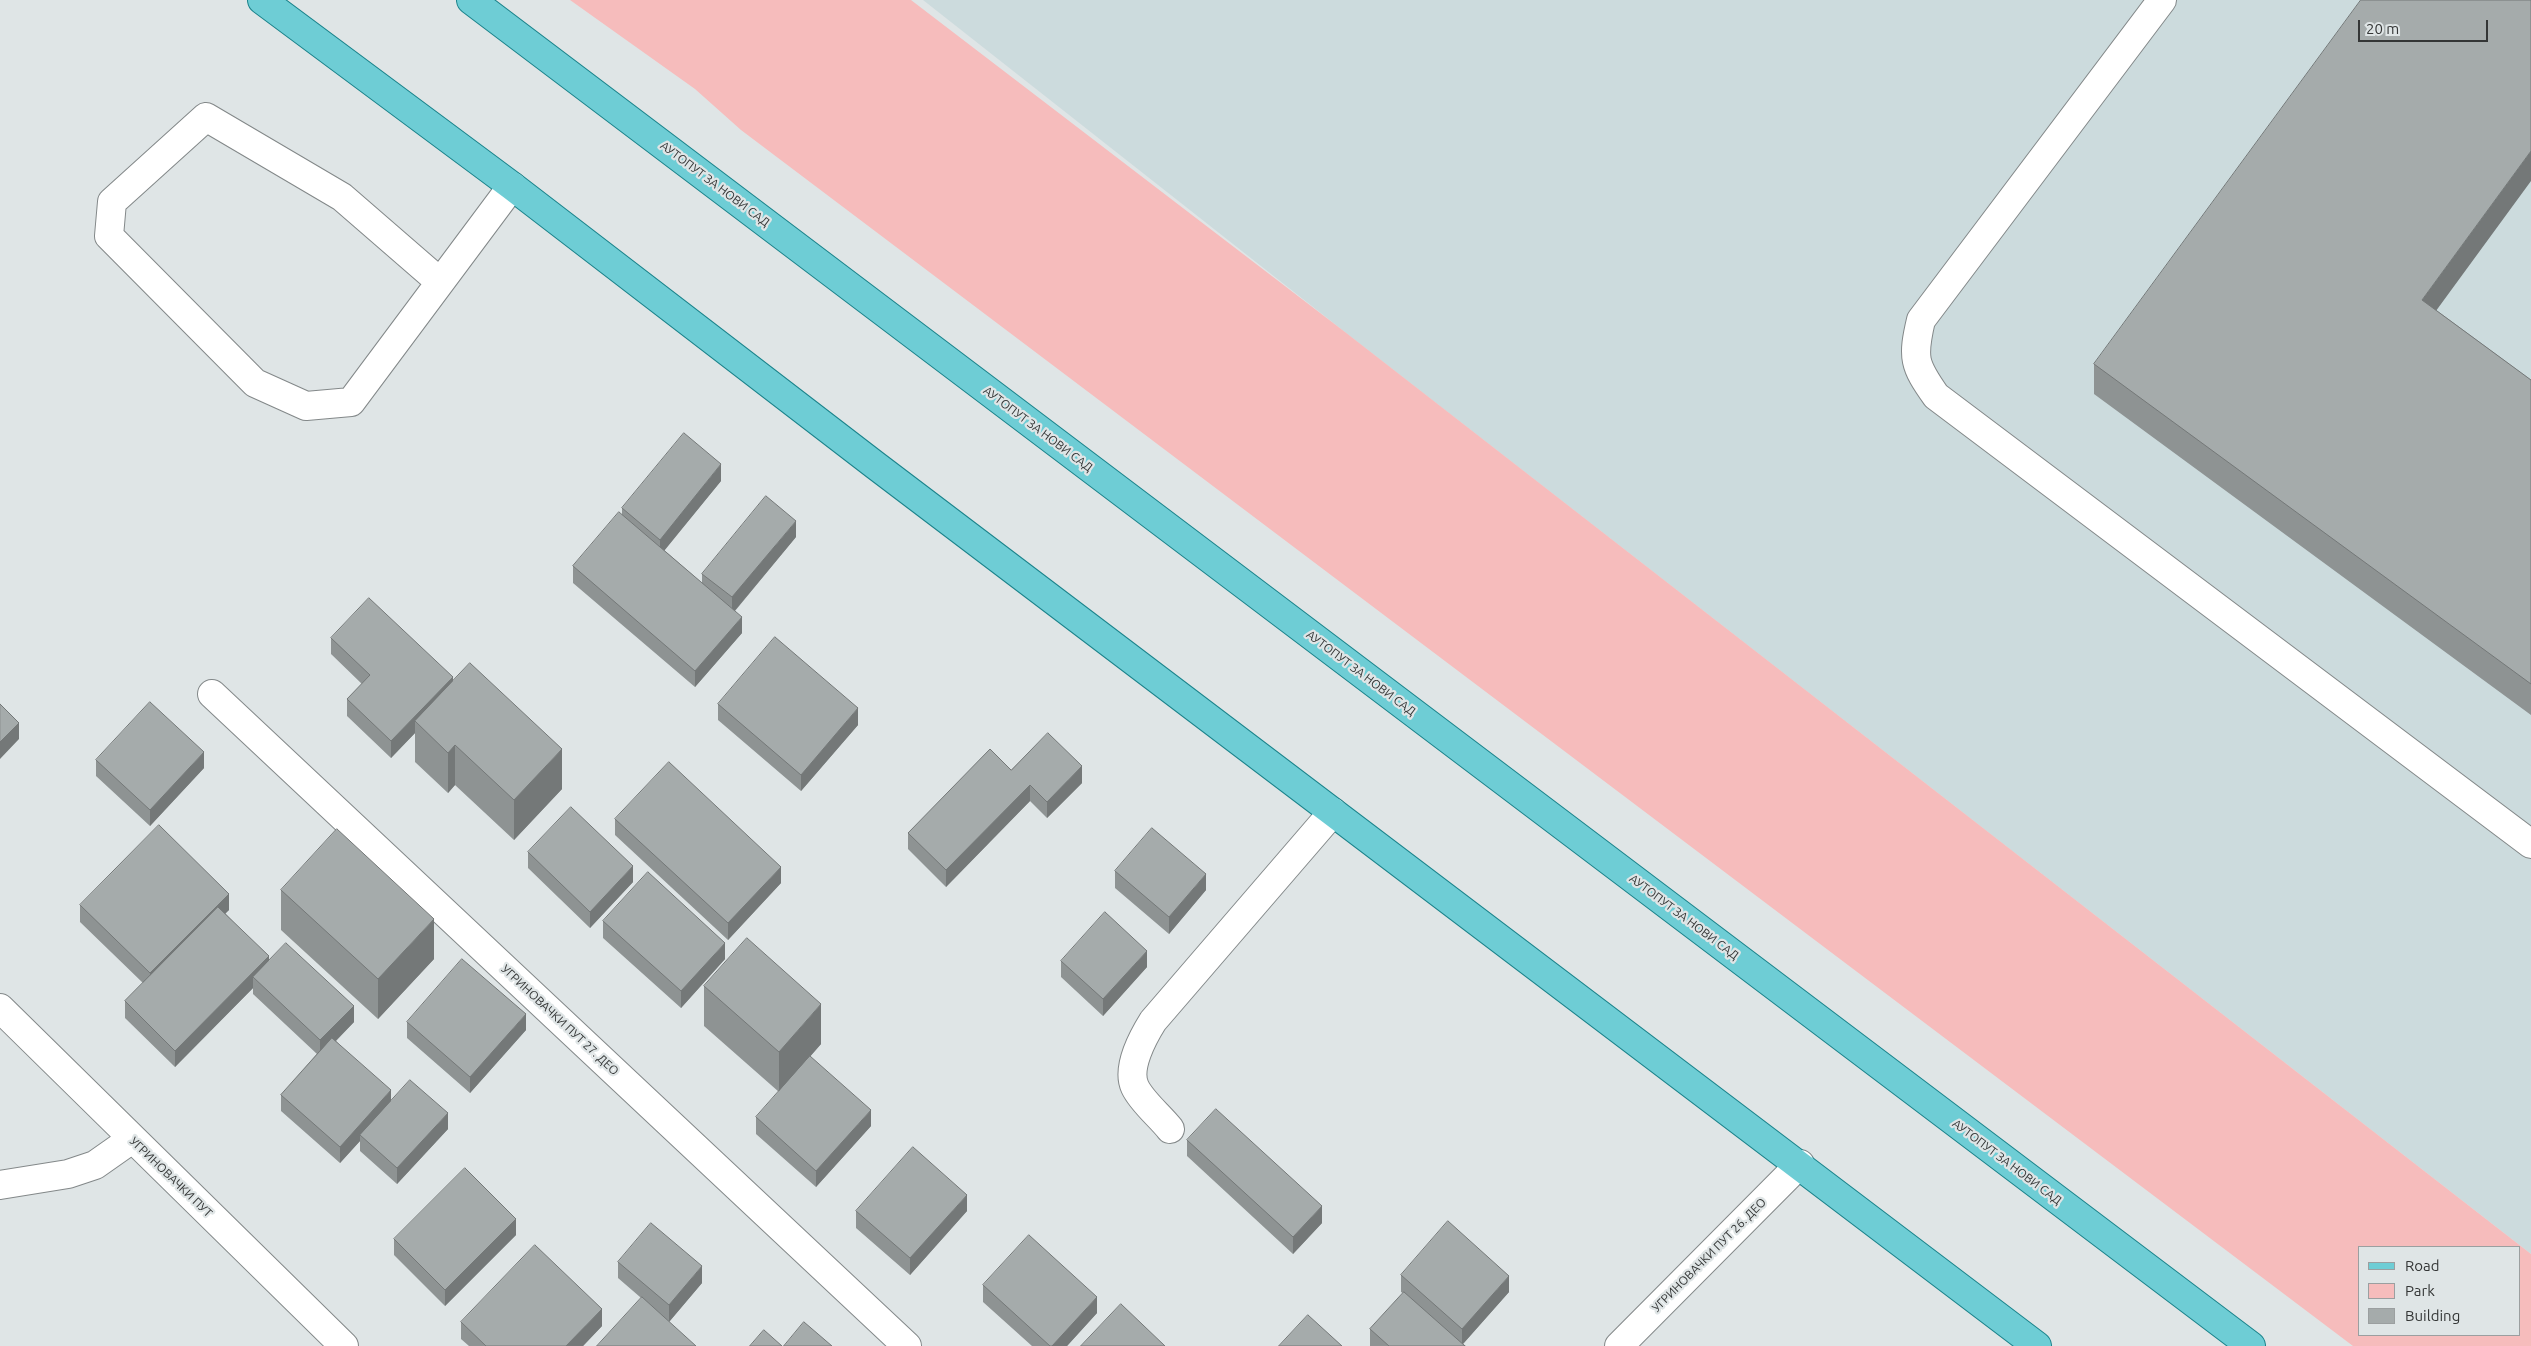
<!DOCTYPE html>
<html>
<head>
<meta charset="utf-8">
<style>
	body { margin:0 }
	#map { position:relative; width:2531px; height:1346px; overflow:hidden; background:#dfe5e6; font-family:Ubuntu,sans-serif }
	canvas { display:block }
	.legend { position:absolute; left:2358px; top:1246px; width:162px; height:90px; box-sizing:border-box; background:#dfe5e6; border:1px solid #9b9fa0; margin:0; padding:6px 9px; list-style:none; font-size:15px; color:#343636 }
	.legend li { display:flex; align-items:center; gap:10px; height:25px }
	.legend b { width:25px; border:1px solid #9b9fa0 }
	.scale { position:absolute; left:2358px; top:20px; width:130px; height:22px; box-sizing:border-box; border:2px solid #343636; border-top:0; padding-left:6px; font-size:15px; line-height:18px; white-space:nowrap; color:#343636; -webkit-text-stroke:4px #dfe5e6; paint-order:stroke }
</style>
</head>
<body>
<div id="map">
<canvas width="2531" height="1346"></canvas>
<ul class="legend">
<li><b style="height:6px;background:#6ecdd5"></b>Road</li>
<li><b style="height:14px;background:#f6bcbc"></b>Park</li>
<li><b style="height:14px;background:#a5abab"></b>Building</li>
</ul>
<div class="scale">20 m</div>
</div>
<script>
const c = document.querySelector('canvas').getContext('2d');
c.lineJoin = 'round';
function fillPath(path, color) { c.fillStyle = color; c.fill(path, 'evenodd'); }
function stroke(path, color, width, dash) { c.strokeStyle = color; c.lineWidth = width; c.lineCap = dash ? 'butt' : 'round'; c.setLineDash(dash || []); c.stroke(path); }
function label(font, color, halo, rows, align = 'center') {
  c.font = font + ' Ubuntu,sans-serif'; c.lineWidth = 4.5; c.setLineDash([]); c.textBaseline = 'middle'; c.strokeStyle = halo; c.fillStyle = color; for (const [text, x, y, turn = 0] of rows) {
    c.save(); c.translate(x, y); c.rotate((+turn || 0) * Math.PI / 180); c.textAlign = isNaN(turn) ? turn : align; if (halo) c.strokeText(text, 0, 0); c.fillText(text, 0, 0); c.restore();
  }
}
const built = new Path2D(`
	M923,0H2531V1254L1355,340Z`);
const green = new Path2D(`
	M570,0H911L1345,332L2531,1254V1346H2353L741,130L695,89ZM2360,1247H2520V1335H2360Z`);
const minor = new Path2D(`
	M2162,0L1921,320C1912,358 1914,365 1936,396L2531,844
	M440,282L342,197L206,117L112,202L109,236L255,383L306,406L351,402L512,186
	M212,694L907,1346
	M0,1008L344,1346
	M1170,1129C1160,1116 1142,1102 1135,1087C1126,1068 1143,1037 1153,1021L1333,812
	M0,1185L68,1174L95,1165L132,1139
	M1619,1346L1800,1164`);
const major = new Path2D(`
	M262,0L512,186L875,465L2037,1346
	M471,0L2251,1346`);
const wall = new Path2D(`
	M2436,310L2531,380V715L2094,394V364Z
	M721,481L664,550L702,583V574L796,537L735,611L742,633L695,687L573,583V566L622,514V508Z
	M331,638L453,681L562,789L514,840L455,785L448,793L415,762V733L391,758L347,716V699L362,684L331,654Z
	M718,704L858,725L801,791L718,720Z
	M96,760L204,768L150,826L96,776Z
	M1011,770L1082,783L1047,818L1030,801L946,887L908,849V833Z
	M615,819L781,883L728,940L615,835Z
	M528,852L633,882L590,928L528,868Z
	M1115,871L1206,890L1169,934L1115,888Z
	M281,890L434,959L378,1019L281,930Z
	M80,905L229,910L225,913L269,961L354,1022L336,1041L391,1101L448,1129L397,1184L360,1151V1141L340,1163L281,1111V1095L317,1054L253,994V988L175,1067L125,1018V1001L143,983L80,922Z
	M603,921L725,959L681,1008L603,938Z
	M1061,961L1147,967L1103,1016L1061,977Z
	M704,986L821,1044L779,1092L704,1026Z
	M407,1022L526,1030L470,1093L407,1038Z
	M756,1117L871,1126L816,1187L756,1134Z
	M1187,1140L1322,1223L1293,1254L1187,1156Z
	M856,1211H967L910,1275L856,1228Z
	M516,1235L445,1306L394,1255V1239Z
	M618,1262L702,1283L669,1322L618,1278Z
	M1401,1275L1509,1292L1463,1344L1466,1346H1370V1329L1403,1293L1401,1292Z
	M983,1285L1097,1313L1067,1346H1032L983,1302Z
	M461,1322L602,1326L583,1346H469L461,1339Z`);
const shadedWall = new Path2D(`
	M2531,151V181L2422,330V300Z
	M721,464V481L660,556V540Z
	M796,521V537L732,614V597Z
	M742,617V633L695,687V671Z
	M453,677V694L415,721V733L391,758V741Z
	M858,708V725L801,791V775Z
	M19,723V739L0,759V742Z
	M455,745V785L448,793V753Z
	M562,749V789L514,840V800Z
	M204,752V768L150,826V810Z
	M1082,766V783L1047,818V802Z
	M1030,785V801L946,887V870Z
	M633,866V882L590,928V912Z
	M781,867V883L728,940V923Z
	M1206,874V890L1169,934V917Z
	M229,894V910L150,990V973Z
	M434,919V959L378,1019V979Z
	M725,943V959L681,1008V991Z
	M1147,951V967L1103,1016V999Z
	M269,956V972L253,977V988L175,1067V1051Z
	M821,1004V1044L779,1092V1052Z
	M354,1006V1022L320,1057V1040Z
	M526,1014V1030L470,1093V1077Z
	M391,1090V1106L360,1135V1141L340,1163V1147Z
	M871,1110V1126L816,1187V1171Z
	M448,1113V1129L397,1184V1168Z
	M967,1195V1211L910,1275V1258Z
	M1322,1206V1223L1293,1254V1237Z
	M516,1219V1235L445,1306V1290Z
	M702,1266V1283L669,1322V1305Z
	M1509,1276V1292L1462,1345V1329Z
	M1097,1297V1313L1067,1346H1052Z
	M602,1309V1326L583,1346H566Z`);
const building = new Path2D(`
	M2361,0H2531V151L2422,300L2531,380V684L2094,364Z
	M684,433L721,464L660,540L622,508Z
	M766,496L796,521L732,597L702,574Z
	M619,512L742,617L695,671L573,566Z
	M369,598L453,677L391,741L347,699L370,675L331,638Z
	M775,637L858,708L801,775L718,704Z
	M470,663L562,749L514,800L455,745L448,753L415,721Z
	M150,702L204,752L150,810L96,760Z
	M0,704L19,723L0,742Z
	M1048,733L1082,766L1047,802L1030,785L946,870L908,833L990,749L1011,770Z
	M669,762L781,867L728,923L615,819Z
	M571,807L633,866L590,912L528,852Z
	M159,825L229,894L150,973L80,905Z
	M1152,828L1206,874L1169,917L1115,871Z
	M337,829L434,919L378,979L281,890Z
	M648,872L725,943L681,991L603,921Z
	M218,907L269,956L175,1051L125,1001Z
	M1105,912L1147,951L1103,999L1061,961Z
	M747,938L821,1004L779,1052L704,986Z
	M286,943L354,1006L320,1040L253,977Z
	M462,959L526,1014L470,1077L407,1022Z
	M332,1038L391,1090L340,1147L281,1095Z
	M810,1056L871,1110L816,1171L756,1117Z
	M410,1080L448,1113L397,1168L360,1135Z
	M1216,1109L1322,1206L1293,1237L1187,1140Z
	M913,1147L967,1195L910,1258L856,1211Z
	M465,1168L516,1219L445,1290L394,1239Z
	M1448,1221L1509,1276L1462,1329L1401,1275Z
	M651,1223L702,1266L669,1305L618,1262Z
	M1029,1235L1097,1297L1052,1346H1050L983,1285Z
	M535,1245L602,1309L566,1346H486L461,1322Z
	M1404,1292L1465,1346H1389L1370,1329Z
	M642,1297L696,1346H597Z
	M1121,1304L1165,1346H1081Z
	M1308,1315L1342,1346H1279Z
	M804,1322L832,1346H784Z
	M764,1330L782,1346H750Z`);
const streetNames = [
	["АУТОПУТ ЗА НОВИ САД",715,184,37],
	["АУТОПУТ ЗА НОВИ САД",1038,429,37],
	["АУТОПУТ ЗА НОВИ САД",1361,673,37],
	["АУТОПУТ ЗА НОВИ САД",1684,917,37],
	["УГРИНОВАЧКИ ПУТ 27. ДЕО",560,1020,43],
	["АУТОПУТ ЗА НОВИ САД",2007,1162,37],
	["УГРИНОВАЧКИ ПУТ",171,1177,44],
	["УГРИНОВАЧКИ ПУТ 26. ДЕО",1709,1255,-45]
];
fillPath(built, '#ccdbdd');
fillPath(green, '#f6bcbc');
stroke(minor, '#838889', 30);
stroke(major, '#1b838b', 30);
stroke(minor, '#fff', 28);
stroke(major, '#6ecdd5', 28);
fillPath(wall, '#8e9393');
fillPath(shadedWall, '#747878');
fillPath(building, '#a5abab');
stroke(building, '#747878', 1);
label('12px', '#343636', '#dfe5e6', streetNames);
</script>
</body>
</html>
